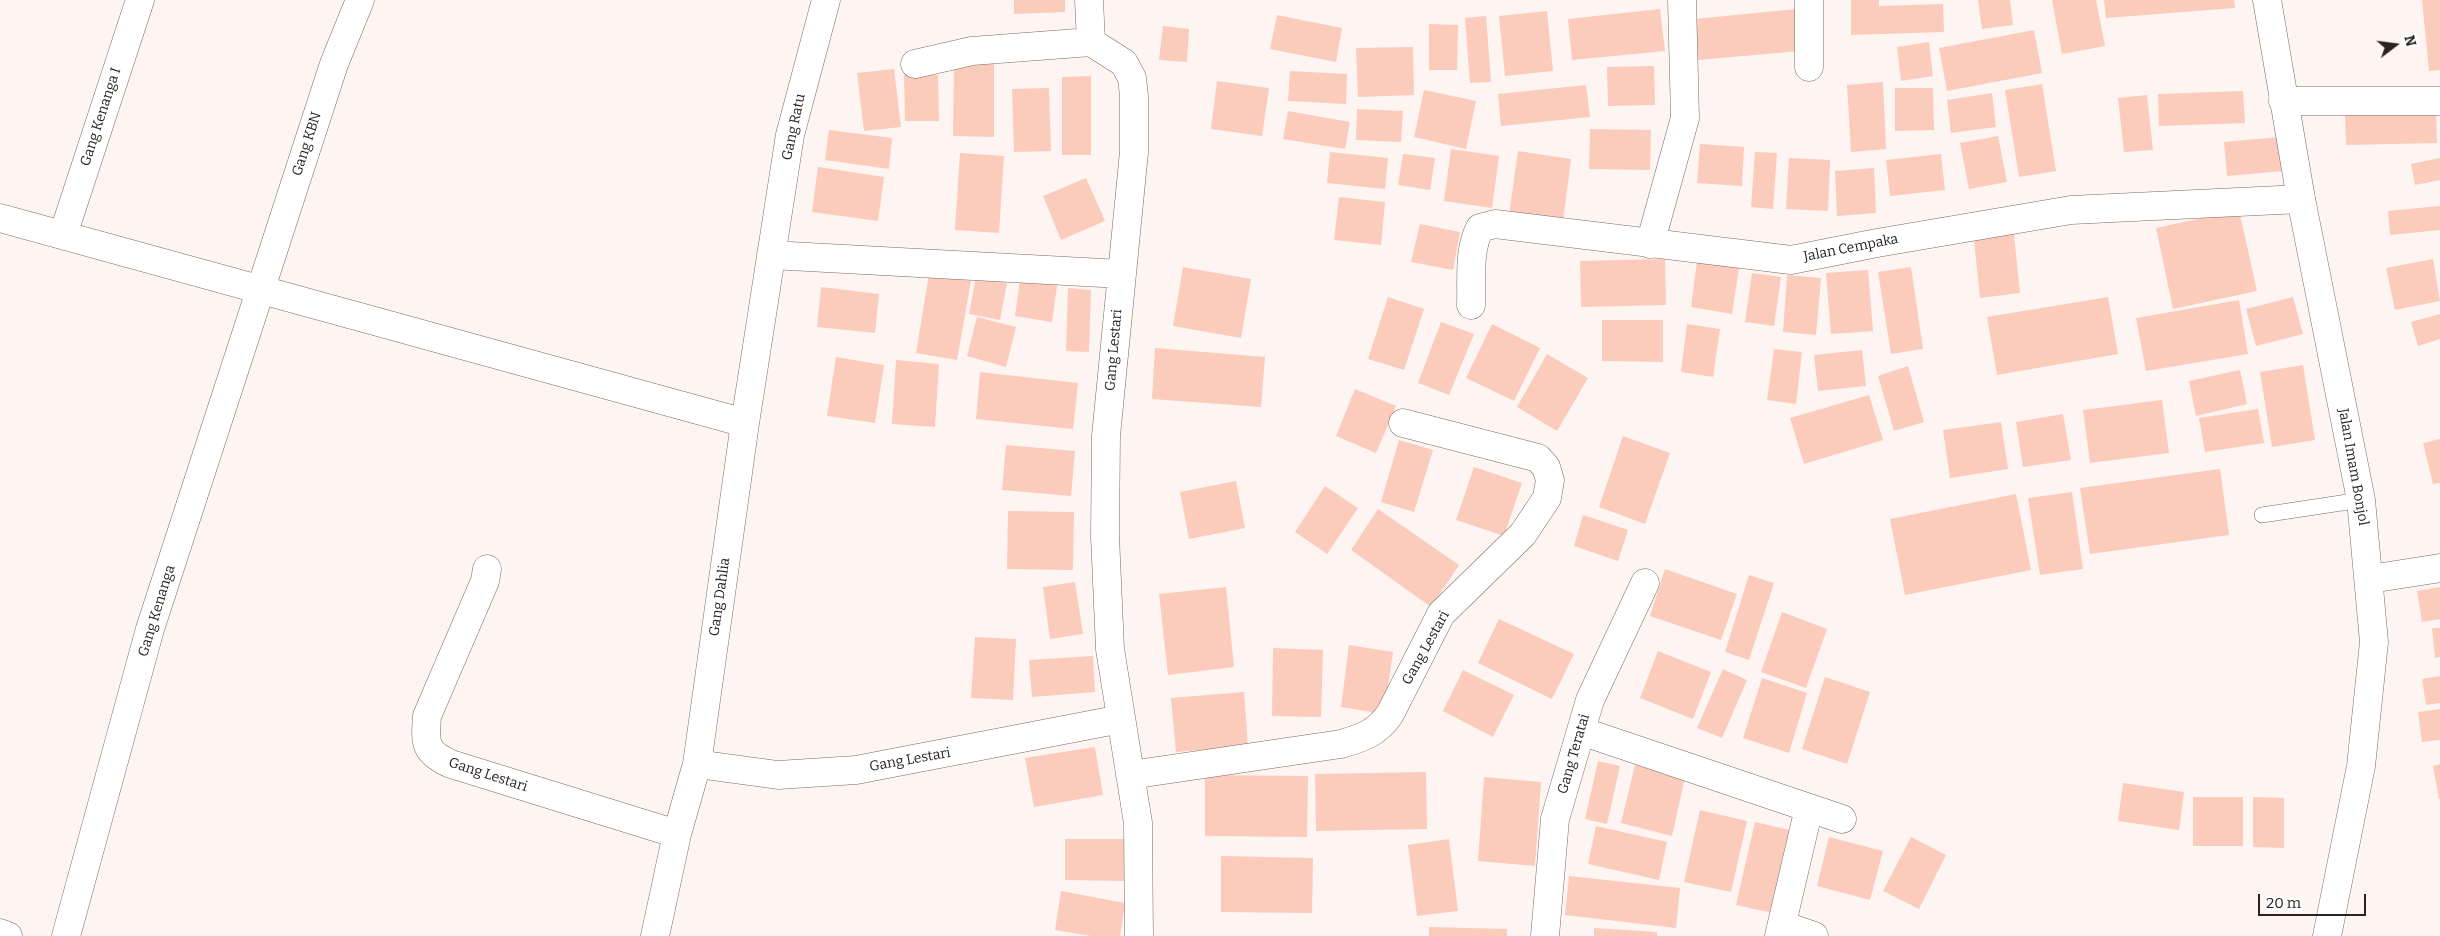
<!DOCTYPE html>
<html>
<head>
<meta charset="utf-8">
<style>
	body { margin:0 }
	#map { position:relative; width:2440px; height:936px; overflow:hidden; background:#fef4f1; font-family:Bitter,serif }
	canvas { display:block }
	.north { position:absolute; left:2370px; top:20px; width:50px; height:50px; -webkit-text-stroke:4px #fff; paint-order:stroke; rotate:75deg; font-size:14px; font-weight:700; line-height:20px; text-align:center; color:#282220 }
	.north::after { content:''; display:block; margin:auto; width:18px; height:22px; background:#282220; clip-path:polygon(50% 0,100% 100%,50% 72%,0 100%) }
	.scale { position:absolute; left:2258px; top:894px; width:108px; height:22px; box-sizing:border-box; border:2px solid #282220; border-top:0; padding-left:6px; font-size:15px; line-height:18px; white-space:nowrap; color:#282220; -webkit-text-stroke:4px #fff; paint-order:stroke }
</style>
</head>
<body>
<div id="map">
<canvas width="2440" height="936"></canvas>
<div class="north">N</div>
<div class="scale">20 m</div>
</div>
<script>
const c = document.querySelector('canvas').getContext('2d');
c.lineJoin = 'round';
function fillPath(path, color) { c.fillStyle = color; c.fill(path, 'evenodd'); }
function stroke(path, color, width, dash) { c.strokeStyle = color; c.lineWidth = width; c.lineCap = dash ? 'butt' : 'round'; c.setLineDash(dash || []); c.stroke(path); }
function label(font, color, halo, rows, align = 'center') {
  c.font = font + ' Bitter,serif'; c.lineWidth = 4; c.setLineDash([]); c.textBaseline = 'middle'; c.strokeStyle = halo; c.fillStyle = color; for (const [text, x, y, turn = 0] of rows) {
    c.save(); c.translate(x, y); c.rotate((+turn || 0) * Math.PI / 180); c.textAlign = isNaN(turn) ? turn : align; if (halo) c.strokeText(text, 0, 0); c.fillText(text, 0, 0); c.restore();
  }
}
const building = new Path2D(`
	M1014,0H1065V12L1014,14Z
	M1851,0H1879V6L1943,4L1944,32L1851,35Z
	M1978,0H2010L2013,25L1982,29Z
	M2052,0H2096L2105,46L2062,54Z
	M2104,0H2234L2235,8L2106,18Z
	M2422,0H2440V70L2429,71Z
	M1660,9L1665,51L1572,60L1568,19Z
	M1797,9L1800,51L1698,60L1694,19Z
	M1547,11L1553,71L1505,76L1499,16Z
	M1277,15L1342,28L1336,62L1270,49Z
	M1486,16L1491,82L1470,83L1465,18Z
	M1429,24L1458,25L1457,70H1429Z
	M1163,26L1189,29L1187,62L1159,60Z
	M2034,30L2042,73L1947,91L1939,48Z
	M1929,42L1933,76L1901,81L1897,47Z
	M1413,47L1414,95L1358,97L1356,48Z
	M954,64H994V137L953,136Z
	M1654,66L1655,105L1608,106L1607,67Z
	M894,69L901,127L864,131L857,73Z
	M1290,71L1347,74L1346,104L1288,101Z
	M904,75H938L939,121H905Z
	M1091,76V155H1062V77Z
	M1217,81L1269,88L1262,136L1211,129Z
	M1883,82L1886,149L1851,152L1847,85Z
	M2042,84L2056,171L2019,177L2005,90Z
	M1586,85L1590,117L1501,126L1498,94Z
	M1049,88L1051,151L1014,152L1012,89Z
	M1895,88H1933L1934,130L1895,131Z
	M1424,90L1476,101L1466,149L1414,137Z
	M2243,91L2245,123L2159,126L2158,94Z
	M1992,93L1996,127L1951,133L1947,100Z
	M2147,95L2153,150L2124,152L2118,98Z
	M1357,109L1403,111L1401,142L1356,140Z
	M1288,111L1350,122L1345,149L1283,139Z
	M2436,111L2437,143L2346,145L2345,113Z
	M1590,129L1651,130L1650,170L1589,169Z
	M829,130L892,138L889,169L825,160Z
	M1998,136L2007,182L1969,189L1960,143Z
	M2280,137L2283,171L2227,176L2224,142Z
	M1700,144L1744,147L1742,186L1697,183Z
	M1451,149L1499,156L1492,208L1444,201Z
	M1518,151L1571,159L1563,222L1509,215Z
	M1330,152L1388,158L1385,189L1327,183Z
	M1755,152L1777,153L1773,209L1751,207Z
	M960,153L1004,156L999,233L955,230Z
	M1403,154L1435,158L1430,190L1398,185Z
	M1941,154L1945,190L1890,196L1886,160Z
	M1789,158L1830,160L1828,211L1786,209Z
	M2440,158V180L2415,185L2411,164Z
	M818,167L884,177L878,221L812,212Z
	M1874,168L1876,213L1837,216L1835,171Z
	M1086,178L1105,221L1061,240L1043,196Z
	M1339,197L1385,202L1381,245L1334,240Z
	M2440,206V230L2390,235L2388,211Z
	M2239,210L2257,291L2173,309L2156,228Z
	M1420,224L1460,232L1453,270L1411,262Z
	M2013,225L2020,293L1980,298L1973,230Z
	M1665,259L1666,305L1581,307L1580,261Z
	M2433,259L2440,301L2395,310L2386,268Z
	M1697,261L1739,268L1732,314L1691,307Z
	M1183,267L1251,279L1241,338L1173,326Z
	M1911,267L1923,349L1891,354L1878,272Z
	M1868,270L1873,331L1831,334L1826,273Z
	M1021,272L1058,278L1052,322L1015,316Z
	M1752,273L1781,277L1774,326L1745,322Z
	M929,274L971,281L957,360L916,353Z
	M1787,275L1821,278L1816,335L1783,332Z
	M976,277L1007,283L1000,320L969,314Z
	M821,287L879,294L875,333L817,327Z
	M1068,288L1091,290L1089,352L1066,351Z
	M1388,297L1424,309L1404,370L1368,359Z
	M2108,297L2118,354L1997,375L1987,317Z
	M2293,297L2303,334L2256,346L2246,309Z
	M2239,300L2248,354L2146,371L2136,318Z
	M2440,314V339L2418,346L2411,322Z
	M977,317L1016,327L1006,367L967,356Z
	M1602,320H1663V362L1602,361Z
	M1441,322L1474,334L1449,395L1418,383Z
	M1492,324L1540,348L1514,401L1466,378Z
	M1687,324L1720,329L1713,377L1681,372Z
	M1155,348L1265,357L1261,407L1152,399Z
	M1774,349L1802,352L1796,404L1767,400Z
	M1862,350L1866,386L1818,391L1814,355Z
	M1547,354L1588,378L1557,431L1517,407Z
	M836,357L884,365L875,423L827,416Z
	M896,360L939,364L935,427L892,424Z
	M2303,365L2315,440L2272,447L2260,372Z
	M1908,366L1924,422L1894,431L1878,376Z
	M2240,370L2247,404L2196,416L2189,381Z
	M980,372L1078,383L1073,429L976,419Z
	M1355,389L1396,406L1376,453L1336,436Z
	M1869,395L1883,440L1804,464L1790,418Z
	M2162,400L2169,453L2090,463L2083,410Z
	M2258,409L2264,443L2205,452L2199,418Z
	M2063,414L2071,460L2023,467L2016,422Z
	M2001,422L2008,469L1950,478L1943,430Z
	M1623,436L1670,453L1645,524L1599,507Z
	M2440,439V483L2433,484L2423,443Z
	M1399,440L1433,450L1414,512L1381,502Z
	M1006,445L1075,451L1071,496L1002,490Z
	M1474,467L1522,483L1504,536L1456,520Z
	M2220,469L2229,535L2090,554L2080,488Z
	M1236,481L1245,528L1189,539L1180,492Z
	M1325,486L1358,508L1327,554L1295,532Z
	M2072,492L2083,569L2040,575L2028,498Z
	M2016,494L2031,570L1905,595L1890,519Z
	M1378,509L1459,565L1431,607L1351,550Z
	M1008,511L1074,512L1073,570L1007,569Z
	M1583,515L1628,530L1618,561L1574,546Z
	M1665,569L1737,594L1721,640L1650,616Z
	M1749,575L1774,583L1749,660L1725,652Z
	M1075,582L1083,634L1050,639L1043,587Z
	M1226,587L1234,667L1168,675L1159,594Z
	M2440,587V619L2422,622L2417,591Z
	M1782,612L1827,629L1806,688L1761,672Z
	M1499,619L1574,654L1552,699L1478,663Z
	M2432,628H2440V657L2435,658Z
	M975,637L1016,639L1013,700L971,698Z
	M1349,645L1393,652L1384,714L1341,707Z
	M1273,648L1323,650L1321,717L1272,716Z
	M1658,651L1711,672L1693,719L1640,698Z
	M1093,656L1095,692L1032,697L1029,660Z
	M1723,669L1747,680L1722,738L1697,728Z
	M1463,670L1514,695L1493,737L1443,711Z
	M2440,676V703L2426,705L2422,679Z
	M1825,677L1870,692L1847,764L1802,749Z
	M1762,678L1807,693L1789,753L1743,738Z
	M1244,692L1248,746L1176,752L1171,698Z
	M2440,709V740L2422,742L2418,712Z
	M1095,747L1103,795L1034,807L1025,758Z
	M1598,761L1620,766L1607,824L1585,819Z
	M2440,764V799H2439L2433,766Z
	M1635,765L1685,777L1672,836L1621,823Z
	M1426,772L1427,829L1316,831L1315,774Z
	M1205,775L1308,776L1307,837L1205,836Z
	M1484,777L1541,782L1535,866L1478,861Z
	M2123,783L2184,792L2179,830L2118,821Z
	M2193,797H2243V846H2193Z
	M2253,797L2284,798V848L2253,847Z
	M1700,810L1747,821L1731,892L1684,882Z
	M1755,822L1794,831L1777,914L1736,905Z
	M1596,826L1667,842L1659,880L1588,864Z
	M1829,837L1883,851L1870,900L1817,886Z
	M1911,837L1946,855L1919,909L1883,891Z
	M1065,839H1127V881L1065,880Z
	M1449,839L1458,911L1417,916L1408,845Z
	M1221,856L1313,858L1312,913L1221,912Z
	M1569,876L1680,888L1676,928L1565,915Z
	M1061,891L1125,903L1120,936H1091L1055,930Z
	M1429,927L1507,929V936H1429Z
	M1594,928L1657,932V936H1594Z`);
const lane = new Path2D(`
	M2262,515L2361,500`);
const street = new Path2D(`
	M1089,0L1091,42L1124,63L1132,78L1134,96V152L1106,436L1105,536L1110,649L1138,823L1139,936
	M915,64L972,51L1091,42
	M1809,67V0
	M2283,101H2440
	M0,218L745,423
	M63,235L140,0
	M1650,244L1685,118L1682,0
	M771,255L1121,274
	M1471,305C1472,280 1468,250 1480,228L1495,224L1791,260L1877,243L2071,210L2301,199
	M487,569L485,581L427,716C425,743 424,752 451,764L677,834
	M2370,579L2440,568
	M1581,731L1842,819
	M697,764L778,775L856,770L1121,719
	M1130,775L1341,744C1362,738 1377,733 1390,714L1441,614L1523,534L1547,498L1550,480L1546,467L1538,458L1403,423
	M1782,925L1814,936
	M66,936L150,629L334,64L360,0
	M655,936L677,834L697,764L745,423L790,135L826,0
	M1545,936L1555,819L1590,700L1645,583
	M1779,936L1809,808`);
const secondary = new Path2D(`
	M0,933L8,936`);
const highway = new Path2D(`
	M2267,0L2301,199L2361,500L2374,642L2361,766L2327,936`);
const streetNames = [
	["Gang Kenanga I",101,117,-72],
	["Gang Ratu",794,127,-78],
	["Gang KBN",307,144,-72],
	["Jalan Cempaka",1851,248,-11],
	["Gang Lestari",1114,350,-85],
	["Jalan Imam Bonjol",2353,467,80],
	["Gang Dahlia",720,597,-82],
	["Gang Kenanga",157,611,-73],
	["Gang Lestari",1426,648,-61],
	["Gang Teratai",1574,754,-74],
	["Gang Lestari",910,760,-10],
	["Gang Lestari",488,775,18]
];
fillPath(building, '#fbccbb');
stroke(lane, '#796b66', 16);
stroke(street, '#796b66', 29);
stroke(secondary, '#796b66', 29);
stroke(highway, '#796b66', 29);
stroke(lane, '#fff', 15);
stroke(street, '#fff', 28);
stroke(secondary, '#fff', 28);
stroke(highway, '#fff', 28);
label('14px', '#282220', '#fff', streetNames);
</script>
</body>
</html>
